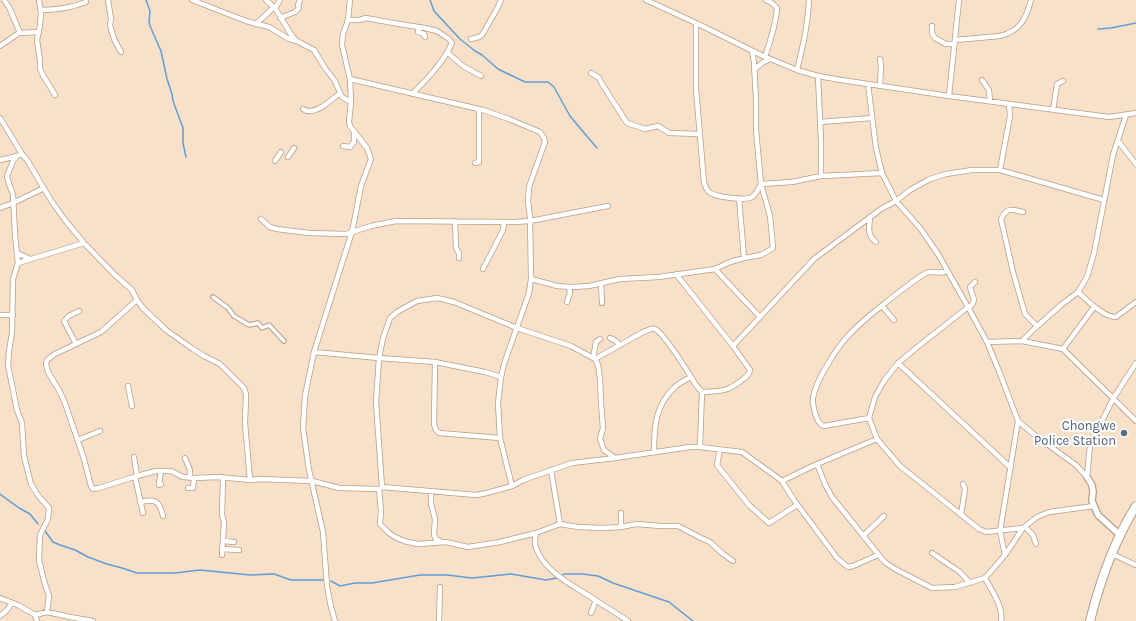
<!DOCTYPE html>
<html>
<head>
<meta charset="utf-8">
<style>
	body { margin:0 }
	canvas { display:block; background:#f8e0c9 }
</style>
</head>
<body>
<canvas width="1136" height="621"></canvas>
<script>
const c = document.querySelector('canvas').getContext('2d');
c.lineJoin = 'round';
function stroke(path, color, width, dash) { c.strokeStyle = color; c.lineWidth = width; c.lineCap = dash ? 'butt' : 'round'; c.setLineDash(dash || []); c.stroke(path); }
function label(font, color, halo, rows, align = 'center') {
  c.font = font + ' Karla,sans-serif'; c.lineWidth = 4; c.setLineDash([]); c.textBaseline = 'middle'; c.strokeStyle = halo; c.fillStyle = color; for (const [text, x, y, turn = 0] of rows) {
    c.save(); c.translate(x, y); c.rotate((+turn || 0) * Math.PI / 180); c.textAlign = isNaN(turn) ? turn : align; if (halo) c.strokeText(text, 0, 0); c.fillText(text, 0, 0); c.restore();
  }
}
const stream = new Path2D(`
	M146,0L150,11L149,22L150,26L161,51L167,79L172,94L173,101L183,128V143L186,157
	M430,0L434,11L460,39L475,51L482,55L498,69L525,82H548L554,87L570,116L585,134L597,148
	M1098,29L1111,28L1136,23
	M0,494L19,508L30,514L38,524
	M45,531L53,542L60,545L75,550L88,557L107,564L122,568L137,573H175L200,570L250,575L274,574L291,580H323
	M561,576L564,574H583L598,576L613,583L669,602L693,621
	M331,581L340,586L355,583H372L420,575H447L472,578L511,574L546,580L557,578`);
const pedestrian = new Path2D(`
	M213,297L228,308L234,316L249,325L258,323L262,328L269,325L284,341`);
const minor = new Path2D(`
	M4,0L9,7L20,33
	M39,0L41,13L40,26L37,40L40,60V69L43,75L55,95
	M108,0L111,19L110,25L114,39L121,52
	M192,0L246,21L269,27L289,39L297,41L314,50L325,68L335,81L342,97L351,102
	M266,0L275,8
	M280,0L275,8L292,36L296,40
	M646,0L696,23L761,55L797,70L818,76L841,80L949,96L1109,117L1136,113
	M41,10C56,10 71,8 86,2
	M280,18L295,12L299,8L298,5L300,0
	M348,20L350,0
	M696,23V89L704,183C705,185 706,189 708,191C713,197 745,201 752,197C756,194 759,188 761,184
	M256,24L274,7
	M932,26V33L935,38L946,44H954
	M419,27L418,32L424,34L425,37
	M471,39L479,37L482,35L497,9L501,0
	M955,40L1000,36C1020,31 1026,19 1031,0
	M0,46L19,33L39,32
	M448,53L463,66L481,76
	M765,57C770,41 776,25 777,8L772,3L766,0
	M880,59L881,67L880,85
	M754,70L762,63L770,59
	M797,70C803,47 808,24 809,0
	M591,73L599,78L602,84L627,123L645,129L658,126L669,133L700,134
	M818,76L821,141V176
	M350,79L483,110L509,119L540,132L544,138L545,142L529,187L528,201L530,217L531,279L529,293L504,364L501,377L498,403L500,438L512,486
	M982,80L989,90L990,101
	M868,84L876,148L882,173L896,201L920,228L938,254L968,307L987,342L999,371L1018,421L1036,436L1076,465L1087,477
	M949,96L959,0
	M303,109C314,117 331,100 340,93
	M1053,110L1057,84L1063,81
	M0,118L22,154L27,160L52,202L65,220L84,243L115,275L132,290L137,300L143,308L166,330L193,349L204,356L220,364L244,388L246,394L245,423L250,480
	M820,122L872,118
	M1118,141L1136,164
	M343,146L350,147L354,142V132
	M22,154L17,156L13,161L7,176L9,184L13,194L15,235L18,263L13,279L12,333L9,351L8,365L17,410L22,423L24,456L31,484L37,494L49,508L48,519L40,535L39,560L44,581L49,596L47,612
	M288,157L294,148
	M0,160L17,156
	M275,161L281,152
	M475,163L479,162V109
	M1000,170L1010,116L1009,104
	M761,184L792,182L821,176L882,173
	M739,198L744,258
	M0,208L13,203L44,188
	M1023,212C1011,209 1007,207 1001,219L1013,272L1025,314L1037,326
	M870,217C869,228 867,235 876,242
	M261,219L270,227L277,229L309,233L346,234L371,226L396,221L514,222L530,221L608,206
	M455,221L456,248L459,253V258
	M17,253L30,259
	M18,263L84,243
	M483,269L503,230L504,222
	M715,269L760,317
	M676,274L733,346L750,370C749,375 746,377 742,380C727,392 721,391 702,392
	M531,279L557,286L571,287L589,286L620,279L659,277L715,269L730,262L744,258L761,255L773,248L770,216L761,184L756,130V101L754,62L752,51
	M601,283L602,303
	M1078,292C1087,300 1103,317 1116,317L1136,302
	M137,300L101,332L55,354L47,360L46,364L48,372L59,390L65,403L84,459L91,486L93,489L99,488L137,476L156,471H171L183,477L194,478L219,477L250,480L259,479L312,481L339,488L379,489L382,487L476,495L487,493L512,486L523,480L572,463L615,458L690,447H700L742,452L778,478L782,481L794,500L837,558L848,567L853,566L878,555
	M567,302L570,293L569,287
	M882,306L894,320
	M968,307L920,345L898,363L884,381L875,397L869,418L877,439L900,466L979,529L986,532L1023,528
	M969,308C978,299 972,297 970,287L975,282
	M0,315H13
	M610,338L616,341L619,345
	M1022,341L1034,329L1061,305L1078,292L1087,277L1094,253L1113,155L1126,115
	M987,342L1022,341L1063,349L1136,421
	M76,344L64,321L69,316L79,311
	M733,346L814,259L881,209L896,201L910,190L930,179L946,174L972,170H1000L1104,200
	M1063,349L1094,307
	M314,352L379,358L435,362L485,372L501,377
	M593,358L596,342L600,339
	M595,359L643,332C647,331 652,327 655,329C664,333 690,375 696,385L702,392L700,447
	M435,362L434,424L436,430L439,433L500,438
	M898,363L1011,468
	M128,386L132,406
	M869,418L824,426C822,425 820,424 819,422C816,418 812,404 813,398C815,382 836,349 847,337C858,325 871,314 884,304C898,293 911,282 926,273C933,270 941,275 947,271
	M78,440L100,431
	M720,449L717,465L749,505L769,523L797,505
	M654,452C654,427 655,405 675,387C679,383 685,380 691,377
	M134,457L137,476
	M185,458L190,470V477
	M817,464L825,484L832,497L882,559L886,563L895,569L932,588L955,587L985,578L1005,555L1023,528L1037,517L1049,512L1094,506
	M551,470L560,524
	M135,477L143,513
	M1087,477L1090,445L1113,399L1136,363
	M782,481L817,464L877,439
	M161,484L159,485V483L161,471
	M382,487L376,402L379,358L383,338L390,318L397,312L417,301L437,298L454,302L517,328L571,346L595,359L598,365L600,379L601,403L603,428L600,439L604,450L615,458
	M188,488H193L194,478
	M379,489L381,511L380,524L389,533L395,537L404,541L417,544L446,542L468,547L500,542L536,533L560,524L578,527L603,528L621,527L636,524L661,526H678L701,538L710,542L723,554L733,561
	M431,491V504L435,519L434,535L436,539L442,542
	M140,502C156,499 159,500 163,516
	M621,513V527
	M961,515L965,489L963,484
	M1025,527L1033,535L1036,544
	M536,533C535,538 534,543 536,548C545,571 567,582 586,594C600,603 614,612 628,621
	M863,536L884,516
	M223,541L234,542
	M222,549L239,550
	M932,553L960,572L970,583
	M1112,554L1136,565
	M222,555L224,522L222,515L223,478
	M1005,555L1000,531L1018,421
	M985,578C991,589 1004,608 1001,621
	M0,598L18,605L35,615L47,612L70,617L93,621
	M591,613L596,600
	M35,615L37,621
	M0,616L7,610L12,603
	M335,621L331,607L327,586L323,532L309,470L303,428L305,396L314,352L342,263L352,232L361,186L371,159L367,148L350,126L349,122L351,102L350,79L342,45L343,34L348,20H359L366,18L399,24L425,28L437,31L449,39L452,43C443,63 428,78 413,93
	M439,621L440,587`);
const tertiary = new Path2D(`
	M1087,477L1092,485L1093,492L1092,501L1098,515L1121,536`);
const trunk = new Path2D(`
	M1090,621C1100,581 1114,541 1136,506`);
const markers = [
	[1124,433,4,"#5c6f8a"]
];
const serviceNames = [
	["Chongwe",1116,426],
	["Police Station",1116,441]
];
stroke(stream, '#5d9fd7', 1.5);
stroke(pedestrian, '#b59e89', 5.5);
stroke(minor, '#b59e89', 6);
stroke(tertiary, '#b59e89', 8);
stroke(trunk, '#b59e89', 10);
stroke(pedestrian, '#fff', 3.5);
stroke(minor, '#fff', 4.5);
stroke(tertiary, '#fff', 5.5);
stroke(trunk, '#fff', 8);
for (const [x, y, r, color] of markers) { const dot = new Path2D(); dot.arc(x, y, r, 0, 2 * Math.PI); c.fillStyle = color; c.fill(dot); stroke(dot, '#fff', 1.5); }
label('13px', '#4e5e75', '#fff', serviceNames, 'right');
</script>
</body>
</html>
